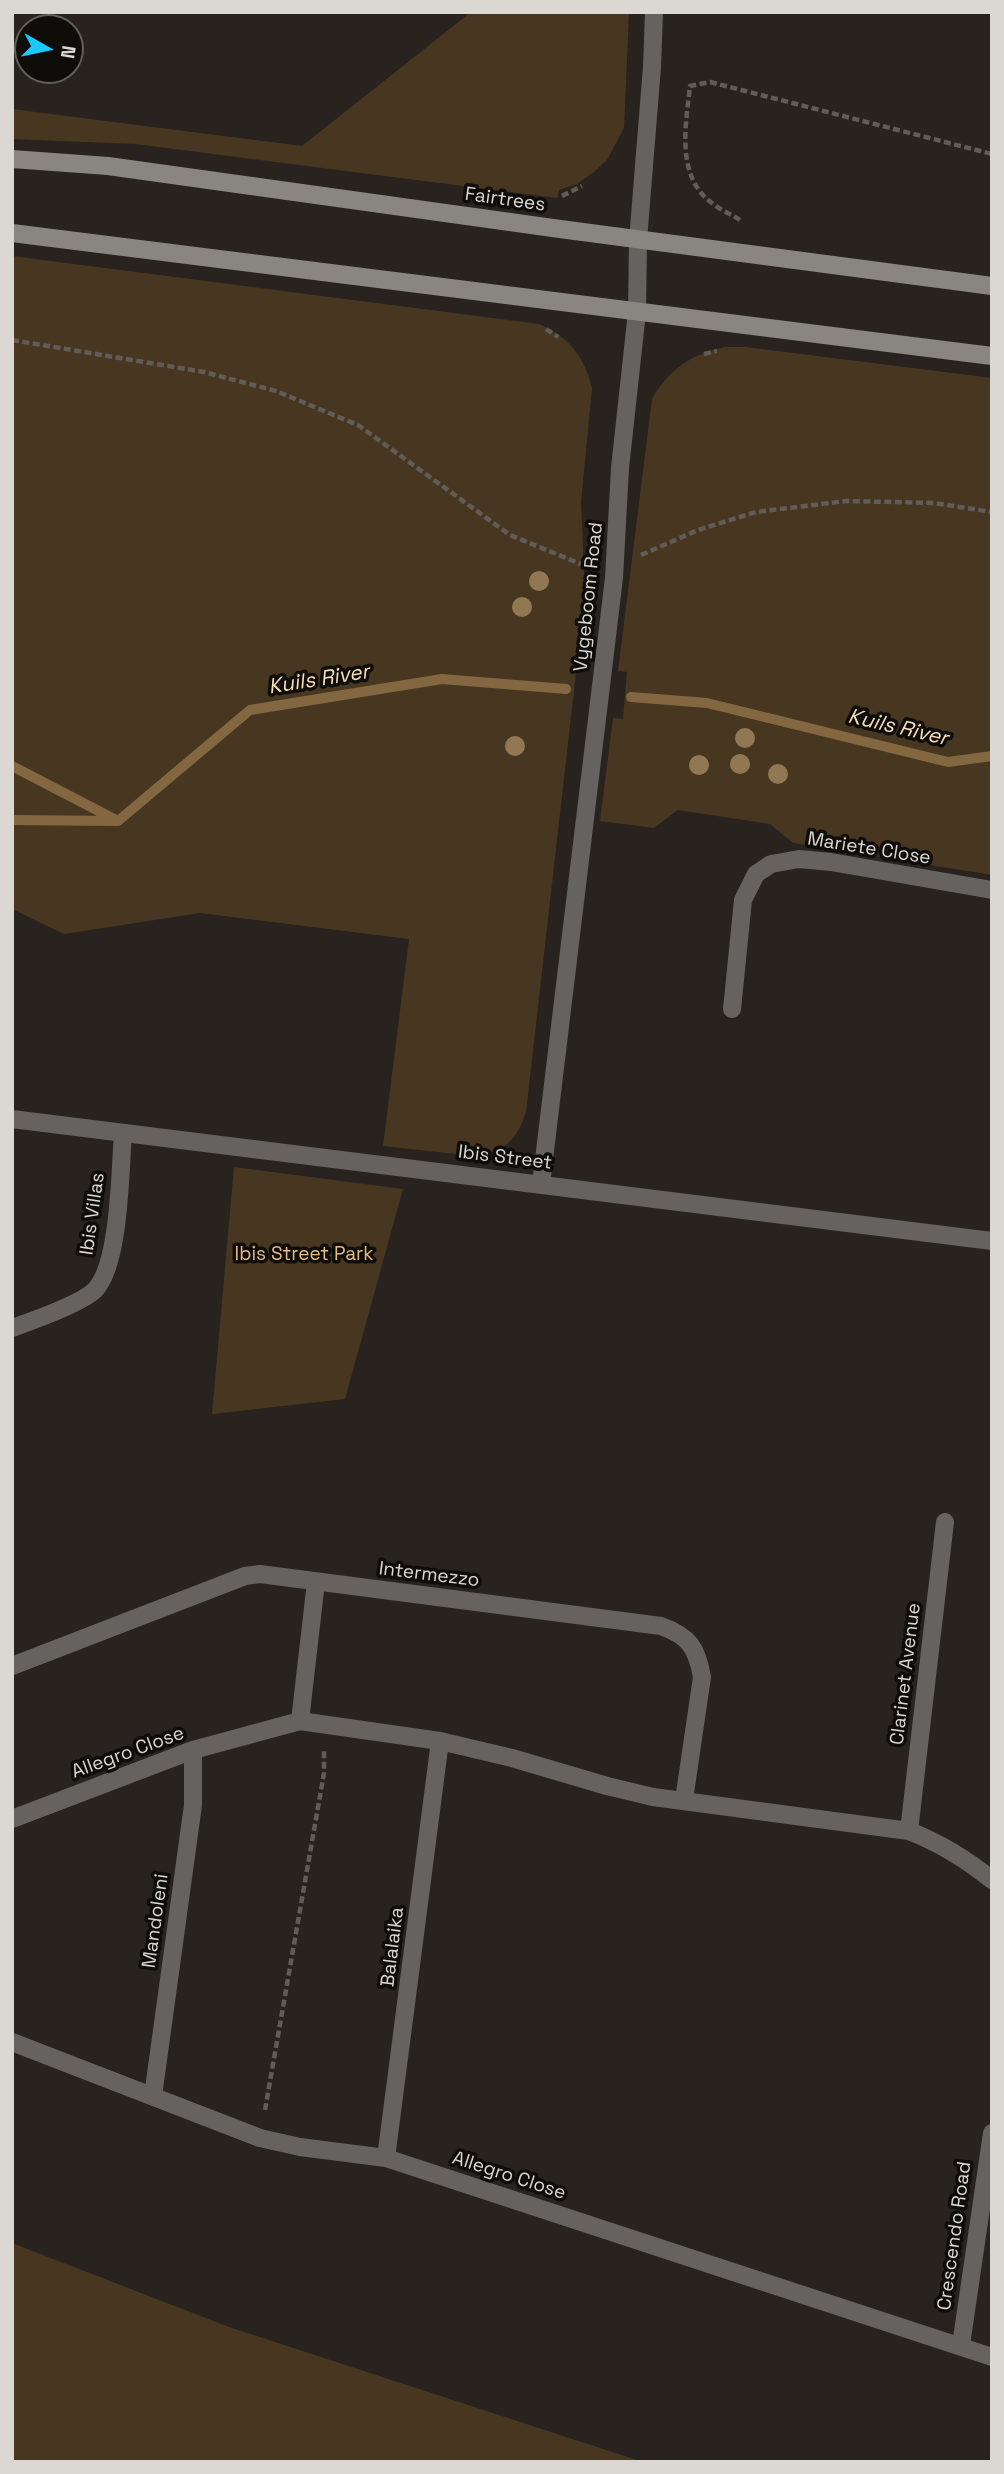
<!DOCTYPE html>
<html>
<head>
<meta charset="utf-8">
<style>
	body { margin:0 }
	#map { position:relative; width:1004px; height:2474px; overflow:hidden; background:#28231e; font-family:"Space Grotesk",sans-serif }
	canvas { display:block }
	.frame { position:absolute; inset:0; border:14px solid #dbd8d4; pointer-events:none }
	.north { position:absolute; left:14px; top:14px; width:70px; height:70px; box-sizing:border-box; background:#0f0d0a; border:2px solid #615e5b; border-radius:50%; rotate:99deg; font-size:19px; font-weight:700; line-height:28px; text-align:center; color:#dbd8d4 }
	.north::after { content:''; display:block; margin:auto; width:24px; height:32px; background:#1bcafc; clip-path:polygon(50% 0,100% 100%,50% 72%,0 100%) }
</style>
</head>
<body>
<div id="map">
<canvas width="1004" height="2474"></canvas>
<div class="frame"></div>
<div class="north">N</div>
</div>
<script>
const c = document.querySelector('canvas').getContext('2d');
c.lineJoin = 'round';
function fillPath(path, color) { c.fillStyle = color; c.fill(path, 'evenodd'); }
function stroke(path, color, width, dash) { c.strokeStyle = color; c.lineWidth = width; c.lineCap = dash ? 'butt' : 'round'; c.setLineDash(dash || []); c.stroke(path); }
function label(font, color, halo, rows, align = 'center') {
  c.font = font + ' "Space Grotesk",sans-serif'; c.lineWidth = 7; c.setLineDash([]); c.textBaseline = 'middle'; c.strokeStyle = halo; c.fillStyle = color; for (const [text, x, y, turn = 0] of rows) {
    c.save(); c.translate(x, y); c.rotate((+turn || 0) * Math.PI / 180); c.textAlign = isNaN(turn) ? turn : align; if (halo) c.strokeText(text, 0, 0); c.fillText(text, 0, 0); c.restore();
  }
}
const green = new Path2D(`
	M471,12H629L624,128L607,160L594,172L577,184L559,190L557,198L135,144L12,139V109L302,146Z
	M12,256L539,324C569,337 584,356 592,388L581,502L585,594L526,1112C511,1160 480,1157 437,1152C419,1150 401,1148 383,1146L409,939L200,913L64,934L12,909Z
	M725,347H746L992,378V875L793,843L770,824L678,810L654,828L600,821L613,718L623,719L627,672L618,671L652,399C669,369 692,354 725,347Z
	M234,1167L403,1189L345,1399L212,1414Z
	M12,2243L229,2327L643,2462H12Z`);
const stream = new Path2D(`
	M631,697L707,703L948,762L992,756
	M12,766L116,820
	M12,820L118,821L250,710L442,679L566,689`);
const path = new Path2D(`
	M562,196L582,186
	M740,220C731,214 720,210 712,203C675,176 686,124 690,86L710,82L992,154
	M546,329L558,337
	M12,340L204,372L276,391L358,425L510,535L588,567
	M704,354L717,351
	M641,555L698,530L756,512L846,501L934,503L992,512
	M265,2110L324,1773V1749`);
const minor = new Path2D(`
	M732,1009L743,900L756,874L771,864L799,859L831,862L992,890
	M12,1119L992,1241
	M541,1184L614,578L620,468L637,312
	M12,1328C32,1321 81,1304 95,1290C120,1264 120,1170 123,1133
	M12,1666L245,1576L260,1574L661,1626C689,1636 697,1648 702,1677L684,1800
	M300,1721L316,1582
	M12,1819L193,1750L300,1721L440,1741L512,1758L607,1786L653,1797L909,1831C940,1843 966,1859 992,1880
	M909,1831L945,1522
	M12,2042L260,2138L300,2147L386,2158L992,2357
	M153,2096L193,1805V1750
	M386,2158L440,1741
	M961,2345L992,2133`);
const tertiary = new Path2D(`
	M637,312L638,240L652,67L654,12`);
const secondary = new Path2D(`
	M12,159L108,166L560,229L992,286
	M12,233L992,356`);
const trees = [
	[539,581],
	[522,607],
	[745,738],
	[515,746],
	[740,764],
	[699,765],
	[778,774]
];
const streetNames = [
	["Fairtrees",505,200,8],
	["Vygeboom Road",589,597,-84],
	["Mariete Close",869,849,9],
	["Ibis Street",505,1158,7],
	["Ibis Villas",93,1214,-82],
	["Intermezzo",429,1575,7],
	["Clarinet Avenue",906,1674,-83],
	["Allegro Close",128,1753,-20],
	["Mandoleni",156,1921,-82],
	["Balalaika",393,1947,-83],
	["Allegro Close",509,2176,18],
	["Crescendo Road",955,2236,-82]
];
const parkNames = [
	["Ibis Street Park",304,1255]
];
const waterNames = [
	["Kuils River",319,680,-9],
	["Kuils River",898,728,13]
];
fillPath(green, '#473721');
stroke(stream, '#826741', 10);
stroke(path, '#615c58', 4.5, [7, 3.5]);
stroke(minor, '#65625f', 18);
stroke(tertiary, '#65625f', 18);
stroke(secondary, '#898681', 18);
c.fillStyle = '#927753';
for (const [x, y] of trees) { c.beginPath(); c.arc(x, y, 10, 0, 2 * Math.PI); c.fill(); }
label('19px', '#dbd8d4', '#0f0d0a', streetNames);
label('19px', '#e8bb7e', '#0f0d0a', parkNames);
label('italic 21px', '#f9deb9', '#0f0d0a', waterNames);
</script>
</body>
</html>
